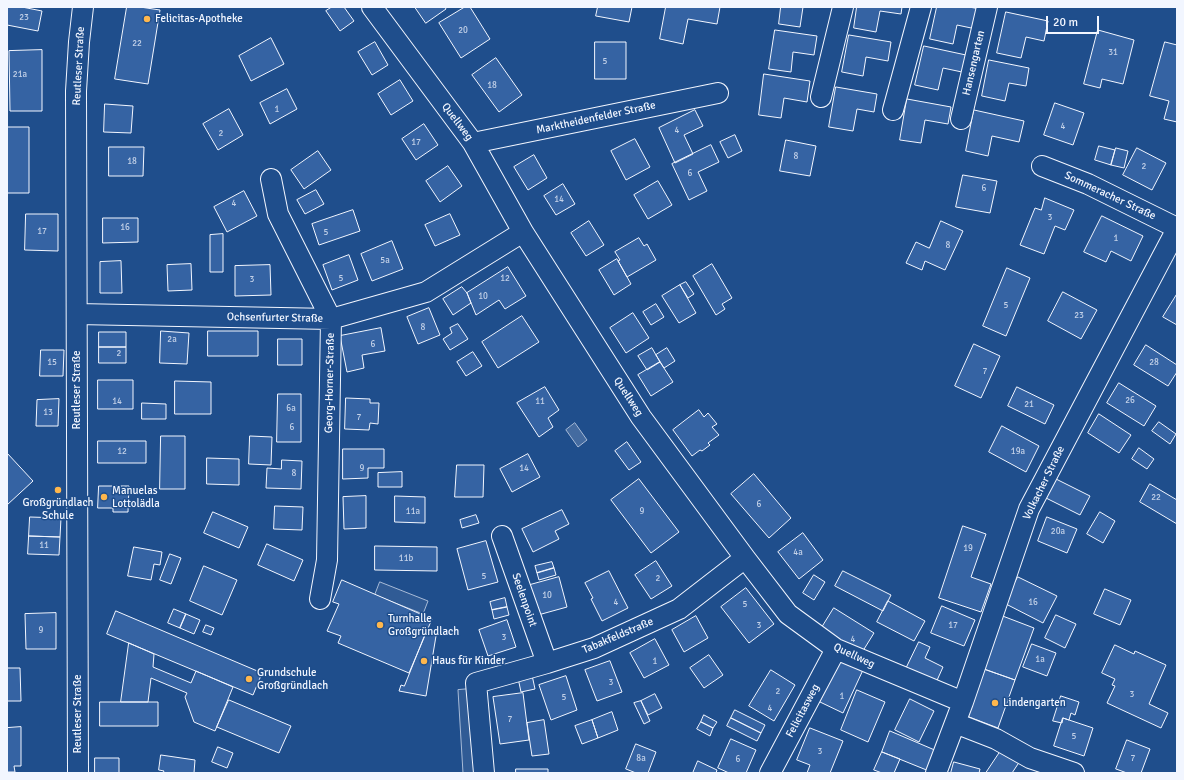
<!DOCTYPE html>
<html>
<head>
<meta charset="utf-8">
<style>
	body { margin:0 }
	#map { position:relative; width:1184px; height:780px; overflow:hidden; background:#1f4e8c; font-family:Signika,sans-serif }
	canvas { display:block }
	.frame { position:absolute; inset:0; border:8px solid #f2f6ff; pointer-events:none }
	.scale { position:absolute; left:1046px; top:16px; width:53px; height:18px; box-sizing:border-box; border:2px solid #f2f6ff; border-top:0; padding-left:5px; font-size:12px; line-height:14px; white-space:nowrap; color:#f2f6ff; -webkit-text-stroke:3px #1f4e8c; paint-order:stroke }
</style>
</head>
<body>
<div id="map">
<canvas width="1184" height="780"></canvas>
<div class="frame"></div>
<div class="scale">20 m</div>
</div>
<script>
const c = document.querySelector('canvas').getContext('2d');
c.lineJoin = 'round';
function fillPath(path, color) { c.fillStyle = color; c.fill(path, 'evenodd'); }
function stroke(path, color, width, dash) { c.strokeStyle = color; c.lineWidth = width; c.lineCap = dash ? 'butt' : 'round'; c.setLineDash(dash || []); c.stroke(path); }
function label(font, color, halo, rows, align = 'center') {
  c.font = font + ' Signika,sans-serif'; c.lineWidth = 3; c.setLineDash([]); c.textBaseline = 'middle'; c.strokeStyle = halo; c.fillStyle = color; for (const [text, x, y, turn = 0] of rows) {
    c.save(); c.translate(x, y); c.rotate((+turn || 0) * Math.PI / 180); c.textAlign = isNaN(turn) ? turn : align; if (halo) c.strokeText(text, 0, 0); c.fillText(text, 0, 0); c.restore();
  }
}
const built = new Path2D(`
	M380,582L428,601L423,614L375,595Z
	M470,689L475,773H463L458,690Z`);
const water = new Path2D(`
	M575,423L587,440L578,447L566,430Z`);
const building = new Path2D(`
	M7,7H22L42,11L38,31L7,25Z
	M127,7H140L160,10L148,84L115,79Z
	M332,7H344L354,21L340,31L326,11Z
	M415,7H445L446,9L426,23Z
	M465,7H470L490,39L461,58L439,23Z
	M598,7H632L629,22L596,16Z
	M666,7H720L717,24L688,19L683,44L660,39Z
	M781,7H803L800,27L779,24Z
	M857,7H902L901,14L880,11L876,32L854,28Z
	M937,7H969L980,9L976,29L957,25L953,44L930,39Z
	M1006,12L1048,21L1044,41L1026,37L1021,58L997,53Z
	M775,30L817,36L814,55L793,52L791,72L769,69Z
	M1098,30L1134,40L1123,84L1102,79L1100,88L1084,84Z
	M849,35L891,42L888,61L866,57L863,76L842,72Z
	M271,38L284,64L251,81L239,56Z
	M375,42L388,65L372,75L358,52Z
	M595,42H626V79H595Z
	M1165,42L1177,45V122L1164,119L1169,101L1150,96Z
	M924,46L966,55L962,72L943,68L938,90L915,85Z
	M42,50V111H10L9,51Z
	M496,58L522,95L499,112L472,75Z
	M989,60L1029,68L1026,86L1009,83L1005,101L982,96Z
	M764,74L810,81L807,102L784,98L781,118L759,115Z
	M400,80L413,101L391,115L378,94Z
	M836,87L877,94L874,112L857,109L853,131L829,127Z
	M287,89L297,109L270,124L260,103Z
	M907,99L951,107L948,124L925,120L921,143L900,140Z
	M1055,103L1084,113L1073,145L1044,135Z
	M105,104L133,106L131,133L104,132Z
	M229,109L243,135L218,150L203,124Z
	M695,110L703,126L684,135L693,154L675,163L659,128Z
	M974,110L1024,121L1019,142L992,136L988,156L966,151Z
	M424,124L438,145L416,160L402,139Z
	M7,127H29V193H7Z
	M735,135L742,151L728,158L720,142Z
	M635,139L650,167L626,180L611,151Z
	M786,140L816,146L810,176L780,171Z
	M711,145L719,162L698,172L707,191L689,200L672,164Z
	M1099,146L1115,150L1111,165L1095,160Z
	M109,147H144L143,176H109Z
	M1116,148L1128,151L1124,168L1111,165Z
	M1137,148L1166,163L1152,190L1123,175Z
	M318,151L331,170L304,189L291,170Z
	M534,155L547,178L528,190L514,167Z
	M448,166L462,186L440,202L426,181Z
	M963,175L997,181L990,213L956,207Z
	M658,181L672,205L648,219L634,195Z
	M563,184L575,204L556,215L544,196Z
	M316,190L324,204L305,214L297,200Z
	M244,191L257,216L227,232L214,207Z
	M1045,198L1074,210L1065,230L1055,226L1044,254L1020,245L1035,208L1041,210Z
	M353,210L360,231L319,245L312,224Z
	M26,214H58V251L25,250Z
	M450,214L460,235L435,246L425,225Z
	M1102,216L1143,236L1131,261L1111,251L1106,262L1084,252Z
	M103,218H138V242L103,243Z
	M589,221L604,245L586,256L571,233Z
	M941,221L963,231L945,270L925,261L922,270L906,263L916,242L929,248Z
	M223,234V272H210V235Z
	M639,238L644,246L647,244L656,260L627,277L618,261L620,260L615,252Z
	M392,241L403,269L372,281L361,254Z
	M349,255L358,280L332,290L323,265Z
	M617,259L631,284L614,295L599,270Z
	M121,261L122,293H100V262Z
	M191,264L192,290L168,291L167,265Z
	M712,264L732,298L722,304L725,309L716,315L693,276Z
	M270,265L271,295L235,296V266Z
	M508,267L526,296L505,309L499,300L476,315L467,293Z
	M1007,268L1030,278L1006,336L983,326Z
	M686,282L694,294L688,298L680,285Z
	M680,285L696,313L679,323L662,296Z
	M462,287L467,293L471,303L453,315L443,299Z
	M1063,292L1097,310L1081,339L1048,321Z
	M1177,294V325L1163,317Z
	M656,304L664,317L651,325L643,312Z
	M429,308L440,335L418,344L407,317Z
	M633,313L649,338L626,353L610,328Z
	M522,316L539,342L498,368L482,342Z
	M458,324L468,339L450,350L443,339L452,333L450,328Z
	M381,328L385,351L362,355L364,368L347,372L340,336Z
	M161,331L189,333L187,364L160,363Z
	M208,331H258V356H208Z
	M99,332H126V347H99Z
	M278,339H302V365H278Z
	M974,344L1000,356L981,398L955,386Z
	M1146,345L1177,365V372L1168,386L1134,365Z
	M99,347H126V363H99Z
	M652,348L660,362L647,370L638,356Z
	M667,348L675,361L664,368L656,355Z
	M41,350H64L63,376H40Z
	M473,352L482,366L466,376L457,362Z
	M660,362L673,382L651,396L638,375Z
	M98,380H133V409H98Z
	M175,381L211,382V414H175Z
	M1119,383L1156,406L1144,426L1107,403Z
	M545,387L559,410L548,418L553,427L539,437L517,403Z
	M1017,387L1054,405L1045,424L1008,406Z
	M278,394H301V442H277Z
	M346,398L370,399V403H379L378,424L370,423L369,430L345,429Z
	M59,399L58,426H36L37,400Z
	M142,403L166,404V419H142Z
	M699,410L704,417L708,413L717,424L712,427L719,435L708,443L710,445L702,451L700,450L692,456L673,430Z
	M1099,414L1131,435L1119,453L1088,433Z
	M1159,422L1176,434L1170,444L1152,431Z
	M1002,426L1039,446L1026,472L989,452Z
	M161,436H185V489H160Z
	M250,436L272,437L271,465L249,464Z
	M98,441H146V463H98Z
	M627,442L641,462L629,470L615,451Z
	M1139,448L1154,459L1147,469L1132,459Z
	M343,449H384V468H368V478L343,479Z
	M7,453L33,481L7,505Z
	M528,454L540,477L512,492L500,469Z
	M207,458L239,459V485L207,484Z
	M282,460L302,461L301,489L266,488L267,468L281,469Z
	M457,465H484L483,497H455Z
	M402,472V487H378V473Z
	M754,474L791,518L769,538L731,494Z
	M639,479L679,532L651,553L611,500Z
	M1056,479L1090,496L1080,515L1046,498Z
	M1150,484L1177,500V524L1140,502Z
	M99,486H129L128,512H113V508H98Z
	M366,496V528L344,529L343,497Z
	M395,496L425,497V523L395,522Z
	M275,506L303,507L302,530L274,529Z
	M562,510L569,524L555,531L559,539L533,552L522,529Z
	M213,512L248,527L239,548L204,533Z
	M1100,512L1115,521L1103,543L1087,534Z
	M476,515L479,523L462,528L460,520Z
	M30,517L61,518L60,537L29,536Z
	M1047,517L1077,529L1067,553L1038,541Z
	M963,526L986,534L971,577L991,584L981,612L939,598Z
	M803,533L823,560L799,579L778,552Z
	M29,536L60,537L59,555L28,554Z
	M486,541L498,582L468,590L457,549Z
	M267,544L303,560L294,581L258,565Z
	M375,546L437,547V571L375,570Z
	M134,547L162,552L160,565L154,564L151,580L128,576Z
	M170,554L181,558L171,584L160,580Z
	M656,561L672,586L651,599L635,575Z
	M552,562L554,568L537,573L535,566Z
	M204,566L237,580L222,615L190,601Z
	M554,568L556,575L539,580L537,573Z
	M609,571L628,608L602,621L591,599L593,598L585,583Z
	M843,571L891,595L883,611L835,586Z
	M814,575L825,582L814,600L803,593Z
	M559,577L567,607L538,615L530,585Z
	M1018,577L1057,596L1043,623L1004,603Z
	M342,580L432,619L409,673L338,643L341,636L327,631L339,604L333,602Z
	M746,588L774,624L749,643L721,607Z
	M1105,589L1131,600L1120,625L1094,614Z
	M505,598L507,607L492,610L490,602Z
	M888,601L925,621L914,641L877,622Z
	M942,606L975,620L964,646L931,633Z
	M507,607L509,615L494,619L492,610Z
	M834,608L874,633L861,654L821,629Z
	M174,609L186,614L180,628L168,623Z
	M116,611L262,673L253,695L107,634Z
	M56,613V649H26L25,614Z
	M186,614L200,620L194,634L180,628Z
	M1000,615L1034,628L1015,680L981,668Z
	M1056,615L1076,624L1065,648L1045,638Z
	M696,616L708,638L684,652L672,630Z
	M507,620L516,647L488,656L479,630Z
	M206,625L214,628L211,635L203,632Z
	M426,633L436,636L426,696L399,691L401,685L404,686Z
	M655,639L669,665L644,678L630,653Z
	M919,642L930,647L925,658L943,667L934,687L904,673Z
	M129,643L154,654L153,667L191,683L196,671L233,687L215,731L194,722L185,697L187,693L151,678L148,702H121Z
	M1032,644L1056,653L1047,676L1023,667Z
	M1115,645L1134,654L1135,651L1166,665L1149,704L1168,713L1161,728L1107,703L1115,686L1112,685L1115,679L1102,673Z
	M709,655L723,675L704,688L690,668Z
	M840,660L863,670L843,713L820,702Z
	M610,661L622,692L597,701L585,670Z
	M7,668H20L21,701H7Z
	M981,668L1015,680L998,728L964,715Z
	M771,670L795,685L774,721L749,706Z
	M532,675L535,689L521,692L518,678Z
	M566,676L577,710L551,720L539,685Z
	M857,690L885,702L868,742L841,730Z
	M523,693L529,740L500,744L493,697Z
	M655,694L662,708L648,715L641,701Z
	M1061,696L1079,702L1075,715L1071,713L1069,720L1063,718L1062,723L1053,721Z
	M910,699L934,711L919,742L895,730Z
	M229,700L291,726L279,753L217,727Z
	M641,701L650,721L644,724L634,703Z
	M100,702H158V726H100Z
	M735,710L765,725L761,733L731,718Z
	M612,712L618,730L598,738L592,720Z
	M704,715L717,722L713,728L701,722Z
	M731,718L761,733L757,741L727,726Z
	M1063,718L1093,728L1084,756L1054,746Z
	M544,720L549,754L532,756L527,723Z
	M592,720L598,738L582,744L575,726Z
	M701,722L713,728L710,736L697,729Z
	M21,727V766H14L15,772H7V728Z
	M810,728L843,741L830,773H807L810,765L797,760Z
	M890,731L937,751L929,771L882,752Z
	M731,739L756,750L746,773H729L718,768Z
	M1127,740L1150,749L1141,773H1127L1116,769Z
	M636,744L656,752L648,773H636L626,769Z
	M218,747L233,753L227,768L212,762Z
	M1002,749L1020,761L1012,773H986Z
	M882,752L900,759L894,773H882L874,770Z
	M161,755L195,760L194,773H163L164,771L159,770Z
	M95,758H119V773H125H95Z
	M698,761L717,770L716,773H693Z
	M954,762L980,769L979,773H951Z
	M516,769H548V773H516Z`);
const minor = new Path2D(`
	M372,7L473,143L523,232L641,417L745,558L788,614L836,649L963,702
	M821,97L843,7
	M893,110L921,7
	M961,119L987,7
	M473,143L718,93
	M1042,166L1088,184L1177,228
	M271,179L278,214L331,319L327,560L320,599
	M77,314L331,319L426,292L523,232
	M502,536L547,663
	M955,723L996,739L1030,758L1074,773
	M78,773L76,91L79,42L83,7
	M484,773L476,683L547,663L594,648L679,609L745,558
	M770,773L836,649
	M936,773L963,702L1029,509L1177,229`);
const markers = [
	[147,19,4,"#ffb74d"],
	[58,490,4,"#ffb74d"],
	[104,497,4,"#ffb74d"],
	[380,625,4,"#ffb74d"],
	[424,661,4,"#ffb74d"],
	[249,679,4,"#ffb74d"],
	[995,703,4,"#ffb74d"]
];
const numberNames = [
	["23",24,18],
	["20",463,31],
	["22",137,44],
	["31",1113,53],
	["5",605,62],
	["21a",20,75],
	["18",492,86],
	["1",277,110],
	["4",1063,127],
	["4",677,131],
	["2",221,134],
	["17",416,143],
	["8",796,157],
	["18",132,162],
	["2",1144,167],
	["6",690,174],
	["6",984,189],
	["14",559,200],
	["4",234,204],
	["3",1050,218],
	["16",125,228],
	["17",42,232],
	["5",326,233],
	["1",1116,239],
	["8",948,246],
	["5a",385,261],
	["5",341,279],
	["12",505,279],
	["3",252,280],
	["10",483,297],
	["5",1006,306],
	["23",1079,316],
	["8",423,328],
	["2a",172,340],
	["6",373,345],
	["2",119,354],
	["15",52,363],
	["28",1154,363],
	["7",985,372],
	["26",1130,401],
	["14",117,402],
	["11",540,402],
	["21",1029,405],
	["6a",291,409],
	["13",48,413],
	["7",359,418],
	["6",292,428],
	["12",122,452],
	["19a",1018,452],
	["9",362,469],
	["14",524,469],
	["8",294,474],
	["22",1156,498],
	["6",759,505],
	["11a",413,512],
	["9",642,512],
	["20a",1058,532],
	["11",44,546],
	["19",968,549],
	["4a",798,553],
	["11b",406,559],
	["5",484,577],
	["2",658,579],
	["10",547,596],
	["4",616,603],
	["16",1033,603],
	["5",745,605],
	["3",759,626],
	["17",953,626],
	["9",41,631],
	["3",504,638],
	["4",853,640],
	["1a",1040,660],
	["1",655,662],
	["3",611,683],
	["2",778,692],
	["3",1132,695],
	["1",842,697],
	["5",564,698],
	["4",770,709],
	["7",510,720],
	["5",1074,737],
	["3",820,752],
	["8a",641,759],
	["7",1133,759],
	["6",738,760]
];
const poiNames = [
	["Felicitas-Apotheke",155,19],
	["Manuelas",112,491],
	["Lottolädla",112,504],
	["Großgründlach",58,503,"center"],
	["Schule",58,516,"center"],
	["Turnhalle",388,619],
	["Großgründlach",388,632],
	["Haus für Kinder",432,661],
	["Grundschule",257,673],
	["Großgründlach",257,686],
	["Lindengarten",1003,703]
];
const streetNames = [
	["Hansengarten",974,63,-77],
	["Reutleser Straße",79,66,-87],
	["Marktheidenfelder Straße",596,118,-12],
	["Quellweg",457,122,53],
	["Sommeracher Straße",1110,196,25],
	["Ochsenfurter Straße",275,318,1],
	["Georg-Horner-Straße",330,383,-89],
	["Reutleser Straße",77,390,-90],
	["Quellweg",628,397,57],
	["Volkacher Straße",1044,483,-64],
	["Seelenpoint",524,600,71],
	["Tabakfeldstraße",618,636,-23],
	["Quellweg",854,656,25],
	["Felicitasweg",803,711,-62],
	["Reutleser Straße",78,714,-90]
];
fillPath(built, '#305b95');
stroke(built, '#a8bbd7', 1);
fillPath(water, '#446ba0');
stroke(water, '#a8bbd7', 1);
fillPath(building, '#3563a3');
stroke(building, '#f2f6ff', 1);
stroke(minor, '#f2f6ff', 22);
stroke(minor, '#1f4e8c', 20);
for (const [x, y, r, color] of markers) { const dot = new Path2D(); dot.arc(x, y, r, 0, 2 * Math.PI); c.fillStyle = color; c.fill(dot); stroke(dot, '#1f4e8c', 1.5); }
label('9px', '#c3d1e8', null, numberNames);
label('11px', '#f2f6ff', '#1f4e8c', poiNames, 'left');
label('11px', '#f2f6ff', '#1f4e8c', streetNames);
</script>
</body>
</html>
